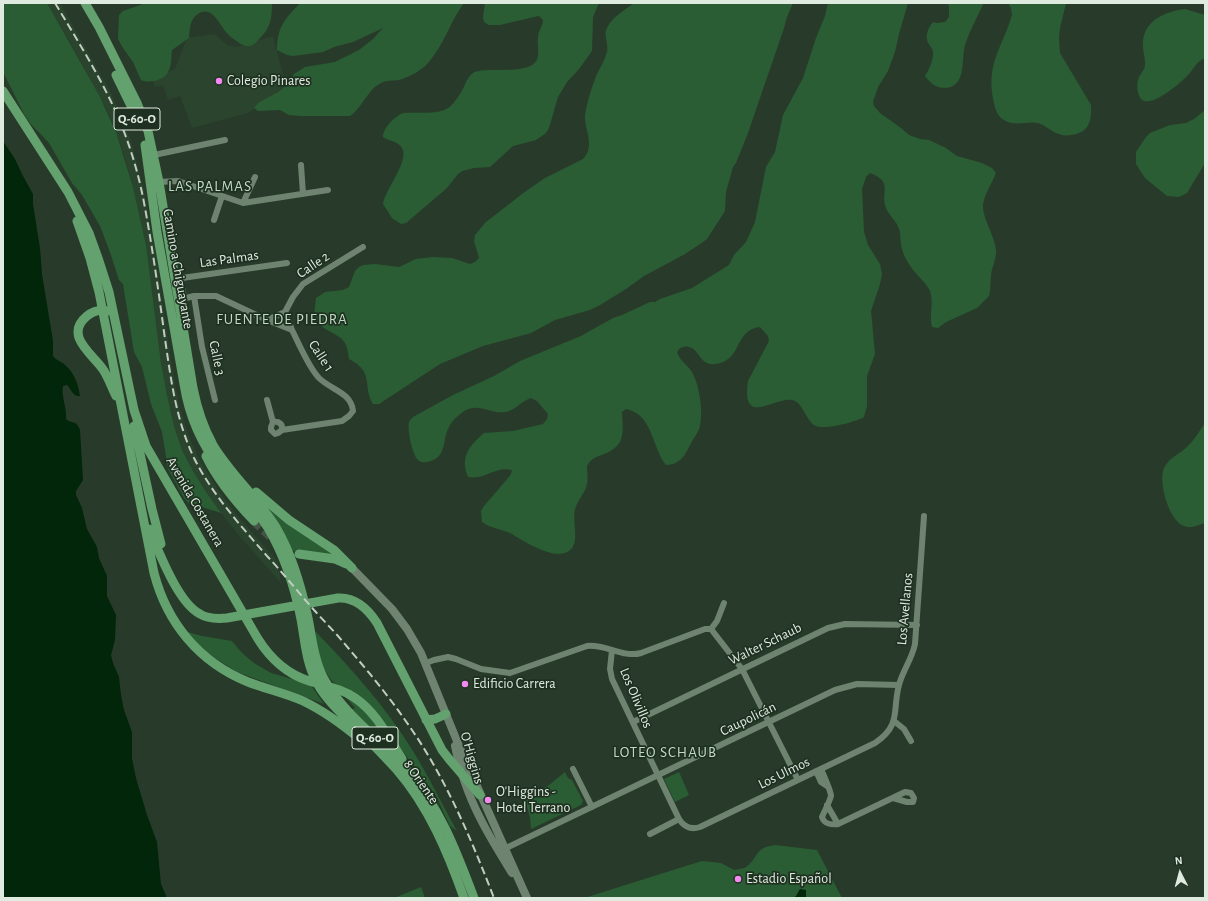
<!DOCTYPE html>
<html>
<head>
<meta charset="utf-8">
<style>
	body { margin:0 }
	#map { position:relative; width:1208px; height:901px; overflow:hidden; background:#283b2a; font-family:"Alegreya Sans",sans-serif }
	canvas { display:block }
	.frame { position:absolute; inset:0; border:4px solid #e0ebe0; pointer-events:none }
	.north { position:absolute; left:1160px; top:853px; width:40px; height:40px; -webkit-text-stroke:3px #1e3121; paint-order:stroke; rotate:354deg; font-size:11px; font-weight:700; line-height:16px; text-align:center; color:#e0ebe0 }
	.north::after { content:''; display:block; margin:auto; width:14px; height:18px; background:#e0ebe0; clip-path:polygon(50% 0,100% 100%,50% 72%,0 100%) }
</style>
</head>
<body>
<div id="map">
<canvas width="1208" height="901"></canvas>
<div class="frame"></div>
<div class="north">N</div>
</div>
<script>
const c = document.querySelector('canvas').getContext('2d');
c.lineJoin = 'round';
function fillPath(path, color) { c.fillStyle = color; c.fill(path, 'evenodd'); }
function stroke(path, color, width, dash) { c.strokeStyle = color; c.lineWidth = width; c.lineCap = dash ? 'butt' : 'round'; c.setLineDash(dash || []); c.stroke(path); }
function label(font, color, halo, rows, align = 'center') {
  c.font = font + ' "Alegreya Sans",sans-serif'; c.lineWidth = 3.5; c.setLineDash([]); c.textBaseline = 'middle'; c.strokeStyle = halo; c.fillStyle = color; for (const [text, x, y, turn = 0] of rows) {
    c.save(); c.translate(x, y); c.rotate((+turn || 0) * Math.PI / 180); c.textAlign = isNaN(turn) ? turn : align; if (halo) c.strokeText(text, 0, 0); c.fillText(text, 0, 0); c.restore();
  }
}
const built = new Path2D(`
	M47,3H60L110,91L130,138L143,186L154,247L174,380L180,409L188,434L198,457L218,490L235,513L278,562L281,583L242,539L213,503L193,471L182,450L174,426L167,395L161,363L146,245L133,187L125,158L116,132L109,114L76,53Z
	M215,34L227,45L237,47L273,36L286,86L248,113L192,128L180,96L168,100L163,85L155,87L152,78L175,69L187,38Z`);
const green = new Path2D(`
	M3,3H47L99,95L116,132L133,187L146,245L161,363L167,395L174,426L182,450L193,471L206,492L221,513L202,507H192L184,498L168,469L162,432L151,404L142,367L134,352L123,284L119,280L111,255L100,226L82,195L72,183L49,143L30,123L24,114L3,72Z
	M146,3H272C272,16 271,27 261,37C258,40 254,46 249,46C245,47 241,44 238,42C234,39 229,36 226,32C220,25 213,8 202,12C190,16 190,28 189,38L172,50C171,56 172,64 169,70C166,80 150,84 141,80L133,62L123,48L118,39L119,15L123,11Z
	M300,3H464C450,22 444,45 428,63C421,71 409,77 399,80C393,81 386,80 381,83C367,90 363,107 350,116H300L289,115L280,110L258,111L254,108L258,103L278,92L287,85L294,74L299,71L305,67L335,62L359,50L373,39L383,28L353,42L334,47L323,52L293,56L287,55L277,50C277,27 285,19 300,3Z
	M485,3H599L593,17L592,51L579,69L567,82L558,97L549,128L546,133L536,140L513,146L490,167L474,168L462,171L458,174L447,188L406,223L401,224L392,218L383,204C385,190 410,160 402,148C398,141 389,141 383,137C383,128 394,117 403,113C415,112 438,115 448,108C453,105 457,98 460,94C465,87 466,78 473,73C486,65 535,78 538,56C539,49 537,43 538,37C538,31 543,26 543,20L539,16L534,17L500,25H489L484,22L483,17Z
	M634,3H793L787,17L784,28L748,133L736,163L733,167L726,192L725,211L707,239L703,242L685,254L644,276L626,289L600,305L590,310L555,320L531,333L483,346L440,364L379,404H373C362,386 375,372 349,359C347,337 340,338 324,328C320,325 317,319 314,315L316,298L325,292L343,290L349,287L355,271L359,267L363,265L375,264L399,267L416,259L433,257L452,258L470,264L475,262L479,258L474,241L475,235L486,222L526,191L545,178L583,159C596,146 584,130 585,115C587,102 592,86 597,74C601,66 605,60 607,52C609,44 603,34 607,28C612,17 625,10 634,3Z
	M828,3H908L899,34L895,52L888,71L878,87L873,102L874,106L880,113L901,128L909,135L920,139L929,140L946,148L957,156L982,163L992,168L996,173C992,183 984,195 983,205C982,218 995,236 996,250C997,258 992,266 991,275C990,282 991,289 989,296L977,308L946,322L938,328L932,327C929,315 934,301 930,291C926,282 916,275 911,267C906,260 902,252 901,244C900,240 901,233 899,229C897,221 889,216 886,208C880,192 894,182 870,173L866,177L862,189L864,232L868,245L880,264L882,274L880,284L871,311L875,354L867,376V406L864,417C856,422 822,431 814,425C806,420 803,402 792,400C774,397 741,428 748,381L769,341L768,336L760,327C736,330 741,355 723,362C699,371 701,349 689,347C687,346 683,347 680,348L677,352C680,362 689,365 693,374C700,388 704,415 699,429C697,435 692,440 690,445C685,456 679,465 666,465C652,448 653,414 626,409L622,412C623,434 626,446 602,455C595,457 591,459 587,466C587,473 589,482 585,490C582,496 577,502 575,509C572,519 579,539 572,548C558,565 523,540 510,533C501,529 490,528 482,522L481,511L484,506L508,478L511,474L512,470C495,466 486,480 468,477C460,457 469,446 484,433L513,431L543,424L547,419L548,414L537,401L531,398C521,401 515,411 505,412C491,414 480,403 466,410C460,414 452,420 449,427C443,437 446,454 435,459C430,462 422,464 418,460C412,454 407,429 409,422C410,420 412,418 413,417L453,395L494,376L520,361L581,336L613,318L622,315L650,302H655L660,299L692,288L729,265L734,255L746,242L755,222L766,167L775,152L783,115L803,78L816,38L825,16Z
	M947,3H984C977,17 970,30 965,45C961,59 967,87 945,88C936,88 930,83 925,76C929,70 934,59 933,51C932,48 930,46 928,43C925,35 928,28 933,22L936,23L945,22L949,17V6Z
	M1008,3H1066L1060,28L1059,38L1060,53L1091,105C1092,121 1089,133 1071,135C1065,136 1061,135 1056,133C1050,130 1043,124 1037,123C1026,121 1015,127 1004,120C998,117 995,109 994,103C985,64 1002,49 1012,15L1011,8Z
	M1185,9L1205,15V58C1196,61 1193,71 1186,77C1178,85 1155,104 1145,101C1138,100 1136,86 1138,80C1139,75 1144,71 1145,66C1146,59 1142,49 1143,42C1144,20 1167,11 1185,9Z
	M1205,110V163L1187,193L1179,197L1167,196L1145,178L1136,164V152L1146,137L1150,133L1170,125L1186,123L1194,119Z
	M1205,423V523C1198,525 1191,529 1184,526C1169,521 1158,482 1164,468C1171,455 1180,455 1189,445C1195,439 1200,430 1205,423Z
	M265,505L337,556L303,553L289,550Z
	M184,631L202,636L232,641L242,653L254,663L271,673L310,684L324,704L237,672L207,653Z
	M315,631C351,668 386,707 413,751C429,777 442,804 457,831L450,826L436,796L398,745L347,689L334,683L329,677L317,657Z
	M345,696L358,705L371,717L389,745L351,710L355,708Z
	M565,772L568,778L572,780L583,801L581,805L531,829L530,817L524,797L528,795L548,786Z
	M679,772L689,795L675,802L664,779Z
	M775,845L817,850L842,898H584L702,861L721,863L734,870C737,869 743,869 746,867C760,857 753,848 775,845Z
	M421,887L425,898H394Z`);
const water = new Path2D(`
	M3,141L15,159L22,174L33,194V204L40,248L42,274L53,341V356C56,360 60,361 64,364C74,372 78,383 80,396C73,397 71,389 67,385L63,386C61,397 67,407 66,419C73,425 76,419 80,430L83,480L76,491V495L82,508L87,529L97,547L99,558L107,576V596L116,615L115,640L111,655L113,663L119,677L121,695L124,710L132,732V758L136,778L147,815L157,842L161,884L167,898H3Z
	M800,889L806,890V898H793L796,896Z`);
const primaryTunnel = new Path2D(`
	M254,521L272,538`);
const minor = new Path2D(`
	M154,155L225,140
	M301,165L303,194
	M159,182L178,181L243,203L328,190
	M243,203L255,177
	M214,220L222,196
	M175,279L287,263
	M176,280C182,286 186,292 181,299
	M194,296L202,347L215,400
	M178,300L194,296H216L267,320L292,330C299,344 309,368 319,378C331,390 351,392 353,411L349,416L342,421L282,430L278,433L275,434L271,430V427L273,422L267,400
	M285,312L292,330
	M267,320L285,312L293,297L303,284L363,247
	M273,422C279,421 283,424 282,430
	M711,629L742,669L798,780
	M711,629L717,621L724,603
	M612,650L610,669L612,679L679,819C684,827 691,830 700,827L875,743C902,725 892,710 899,685C903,670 912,659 915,644L924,516
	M426,663L434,660L448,657L456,659L481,669L510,673L587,646C606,644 623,658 641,653L705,629H711
	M894,721L904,729L911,741
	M633,722L828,628L845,624L917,625
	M573,769L592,807
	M821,769C823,774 831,791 831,796C829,803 825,810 822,817C824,824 832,825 838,824L905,792L911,793L914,798L913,802H907L893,798
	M816,771L821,782L827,786
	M827,805L838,824
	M650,834L679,819
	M502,850L835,690L857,684L899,685`);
const secondary = new Path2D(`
	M352,568L392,609L407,629L421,653L459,746L527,898
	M455,746C458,761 462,776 468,791C479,820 496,847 512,873`);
const primary = new Path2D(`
	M85,3L99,27L137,103L148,131L159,182L193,388C197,408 203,427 213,445C231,475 259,499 277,529C291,553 302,590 308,618C312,638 314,660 324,679C344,715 380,739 407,770C440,807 457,853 474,898
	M116,75L135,114
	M3,91L68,192L89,233L98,258L109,292L134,410L146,446L258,639C270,658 287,674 309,681C325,686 341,688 355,698C377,713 388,737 402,759
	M145,145L157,232L184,384C189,416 201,444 221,469C237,489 255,507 268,528C284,555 295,589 301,619C305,641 306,663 317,683C327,701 343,715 357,729C371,742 384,756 397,770C429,807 448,853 464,898
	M77,221L90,258L99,292L154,573C167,623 199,662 248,682C266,689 285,693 303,701C324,711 343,725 361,740
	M108,311C100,309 93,311 87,316C64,335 91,353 102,368C108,376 111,386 116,396
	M134,426L152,509L161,544
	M206,456C218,481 235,501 254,521
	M256,492L289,520L334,550L352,568
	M149,529C159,552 178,603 200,614C208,619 217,619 227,618L338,598C355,597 368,609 377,623L442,750L449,759L480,795
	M299,554L335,559L346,564
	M426,720L435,719L446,714`);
const rail = new Path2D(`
	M55,3C76,38 98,73 115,110C129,141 139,174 145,208C153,251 159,295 165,339C171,380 176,420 194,458C212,494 240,525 267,556C283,573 298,592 314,610C322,619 330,627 338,636C361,663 385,691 405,720C444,774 470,836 494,898`);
const markers = [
	[219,81,4,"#f38af1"],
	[465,684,4,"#f38af1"],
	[488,800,4,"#f38af1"],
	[738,879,4,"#f38af1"]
];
const shields = [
	[137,119,46],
	[375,738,46]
];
const shieldNames = [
	["Q-60-O",137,119],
	["Q-60-O",375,738]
];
const poiNames = [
	["Colegio Pinares",227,81],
	["Edificio Carrera",473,684],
	["O'Higgins -",496,792],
	["Hotel Terrano",496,808],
	["Estadio Español",746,879]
];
const streetNames = [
	["Las Palmas",229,259,-8],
	["Calle 2",313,265,-34],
	["Camino a Chiguayante",178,269,80],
	["Calle 1",321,356,57],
	["Calle 3",217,358,78],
	["Avenida Costanera",195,502,60],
	["Los Avellanos",905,609,-85],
	["Walter Schaub",765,644,-26],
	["Los Olivillos",636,698,67],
	["Caupolicán",748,719,-26],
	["O'Higgins",472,758,74],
	["Los Ulmos",784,773,-26],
	["8 Oriente",421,782,55]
];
const neighbourhoodNames = [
	["LAS PALMAS",210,186],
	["FUENTE DE PIEDRA",282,319],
	["LOTEO SCHAUB",665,752]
];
fillPath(built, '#2b442e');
fillPath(green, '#2a5d33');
fillPath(water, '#02260a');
stroke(primaryTunnel, '#445545', 9, [9, 4.5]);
stroke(minor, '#6e8470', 6);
stroke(secondary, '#6e8470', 8);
stroke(primary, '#63a26e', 9);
stroke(rail, '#c1cdc1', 2, [8, 4]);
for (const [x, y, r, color] of markers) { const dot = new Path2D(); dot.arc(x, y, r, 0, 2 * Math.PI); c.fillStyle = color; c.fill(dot); stroke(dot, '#1e3121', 1.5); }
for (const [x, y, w] of shields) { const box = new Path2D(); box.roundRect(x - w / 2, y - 11, w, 22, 3); c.fillStyle = '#1e3121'; c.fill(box); stroke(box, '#e0ebe0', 1); }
label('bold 13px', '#e0ebe0', null, shieldNames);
label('14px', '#e0ebe0', '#1e3121', poiNames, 'left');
label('14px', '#e0ebe0', '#1e3121', streetNames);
c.letterSpacing = '1px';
label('15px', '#c2dac4', '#1e3121', neighbourhoodNames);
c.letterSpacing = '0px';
</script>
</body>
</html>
